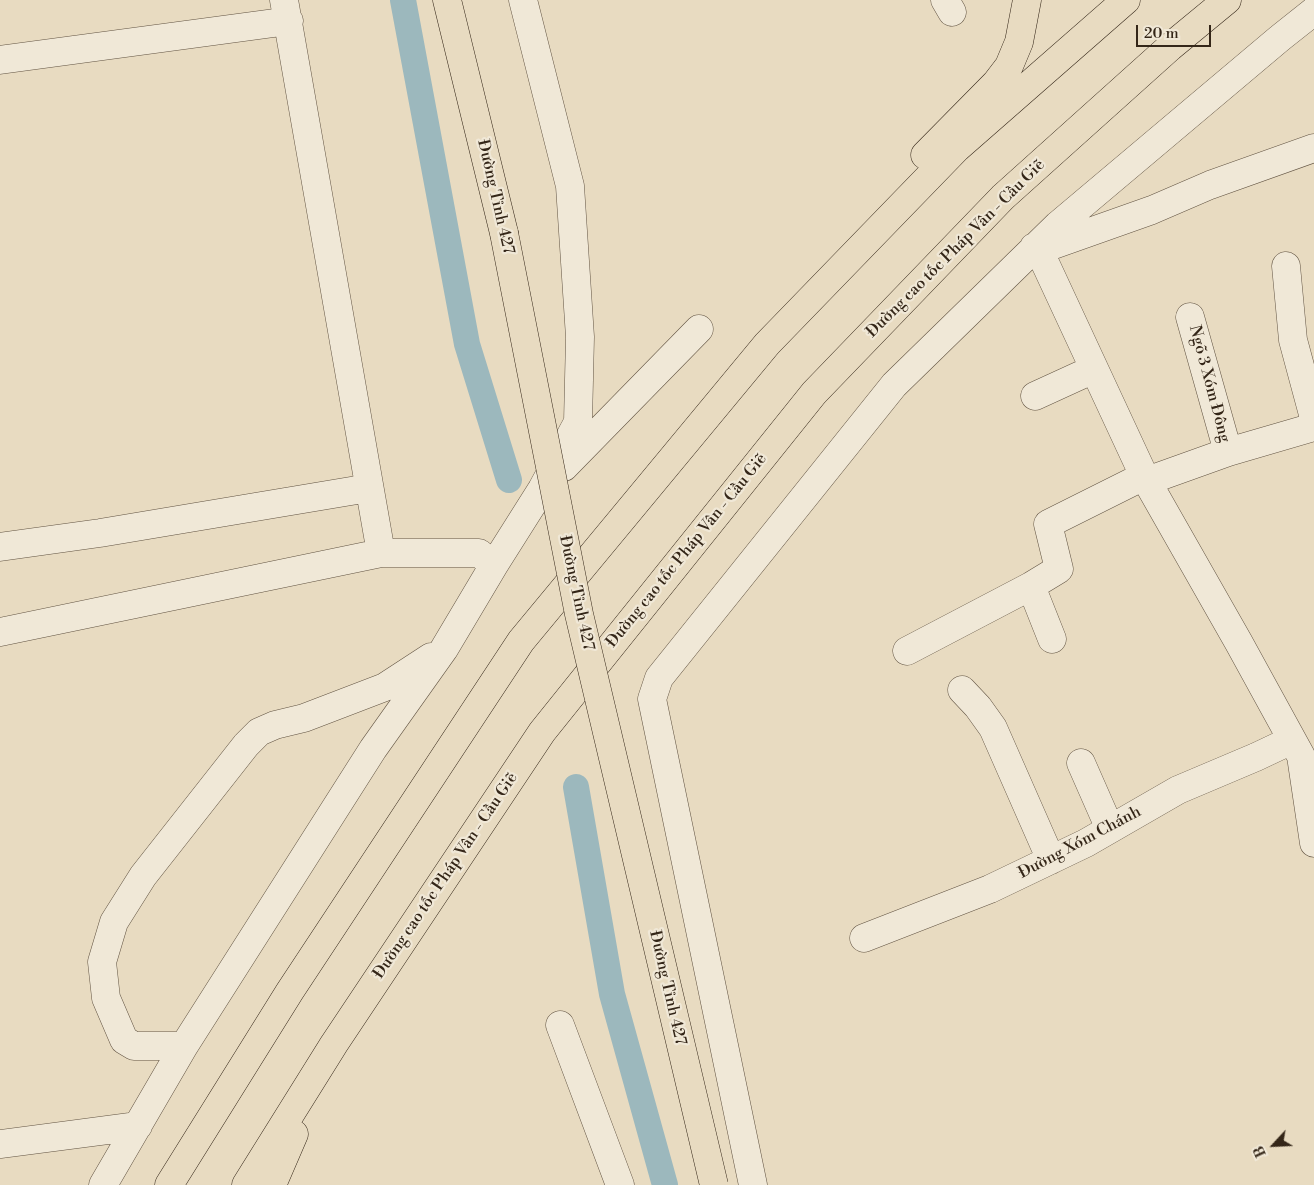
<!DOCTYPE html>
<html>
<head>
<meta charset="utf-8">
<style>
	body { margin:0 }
	#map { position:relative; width:1314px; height:1185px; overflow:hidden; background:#e8dbc1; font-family:"Libre Bodoni",serif }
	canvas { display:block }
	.north { position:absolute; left:1249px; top:1120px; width:50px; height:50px; -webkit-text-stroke:4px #f0e8d7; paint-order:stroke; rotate:245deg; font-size:14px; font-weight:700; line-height:20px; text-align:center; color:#342618 }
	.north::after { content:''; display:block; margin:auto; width:18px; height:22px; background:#342618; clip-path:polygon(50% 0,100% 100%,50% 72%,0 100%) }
	.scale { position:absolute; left:1136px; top:25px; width:75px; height:22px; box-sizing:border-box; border:2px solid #342618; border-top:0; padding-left:6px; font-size:15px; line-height:18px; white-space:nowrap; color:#342618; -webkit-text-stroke:4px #f0e8d7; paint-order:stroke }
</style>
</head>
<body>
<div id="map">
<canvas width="1314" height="1185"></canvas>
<div class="north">B</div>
<div class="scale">20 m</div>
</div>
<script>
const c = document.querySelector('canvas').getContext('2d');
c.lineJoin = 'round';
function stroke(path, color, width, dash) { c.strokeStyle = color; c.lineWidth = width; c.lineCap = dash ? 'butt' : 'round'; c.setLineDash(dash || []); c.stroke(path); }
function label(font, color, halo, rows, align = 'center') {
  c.font = font + ' "Libre Bodoni",serif'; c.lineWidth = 4.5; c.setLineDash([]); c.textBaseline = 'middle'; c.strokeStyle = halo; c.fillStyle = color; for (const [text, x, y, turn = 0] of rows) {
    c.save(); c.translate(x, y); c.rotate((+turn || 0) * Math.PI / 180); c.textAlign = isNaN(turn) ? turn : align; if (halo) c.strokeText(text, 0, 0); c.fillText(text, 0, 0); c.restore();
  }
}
const canal = new Path2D(`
	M403,0L467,344L509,480
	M576,787L612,994L665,1185`);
const minor = new Path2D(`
	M284,0L381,553
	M945,0L952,12
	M0,60L289,21
	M1034,247L1039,250L1144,476L1239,643L1301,756L1314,843
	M1039,250L1152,210L1210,185L1314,148
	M1286,266L1293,340L1314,418
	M1190,317L1228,452
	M1035,396L1094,369
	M564,467L699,329
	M1147,481L1228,452L1314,427
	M0,547L100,533L369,488
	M1031,586L1052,639
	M0,632L381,553H479L494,565
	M907,651L1031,586L1059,569L1048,524L1144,476
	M962,690L978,707L993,728L1051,860
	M1081,763L1110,829
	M864,938L990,889L1086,843L1178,790L1256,757L1292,740
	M560,1025L620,1185
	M184,1046H134L124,1040L106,998L102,962L114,922L143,876L246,745L259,732L275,725L304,718L385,687L431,657
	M0,1144L138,1126
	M103,1185L184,1046L373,749L444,649L494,565L542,489L578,422L580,337L570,186L523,0
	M753,1185L652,699L659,678L894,385L1058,225L1280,38L1314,11`);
const major = new Path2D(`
	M447,0L504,233`);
const highway = new Path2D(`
	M925,155L996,83L1009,66L1019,42L1027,0
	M169,1185L290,991L521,641L767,344L957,148L1126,0
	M246,1185L334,1044L542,732L814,393L1003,197L1170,47L1227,0
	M272,1185L294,1134`);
const majorBridge = new Path2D(`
	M504,233L579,614L714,1185`);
const streetNames = [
	["Đường Tỉnh 427",495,197,77],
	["Đường cao tốc Pháp Vân - Cầu Giẽ",956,249,-45],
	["Ngõ 3 Xóm Đông",1209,384,75],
	["Đường cao tốc Pháp Vân - Cầu Giẽ",687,551,-51],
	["Đường Tỉnh 427",576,593,78],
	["Đường Xóm Chánh",1080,843,-28],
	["Đường cao tốc Pháp Vân - Cầu Giẽ",446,876,-56],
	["Đường Tỉnh 427",667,988,77]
];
stroke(canal, '#9cb8bd', 26);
stroke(minor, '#615342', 29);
stroke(major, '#342618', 29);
stroke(highway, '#342618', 29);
stroke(minor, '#f0e8d7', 28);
stroke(major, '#e8dbc1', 28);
stroke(highway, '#e8dbc1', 28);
stroke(majorBridge, '#342618', 29, []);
stroke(majorBridge, '#e8dbc1', 28);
label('16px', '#342618', '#f0e8d7', streetNames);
</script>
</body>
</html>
